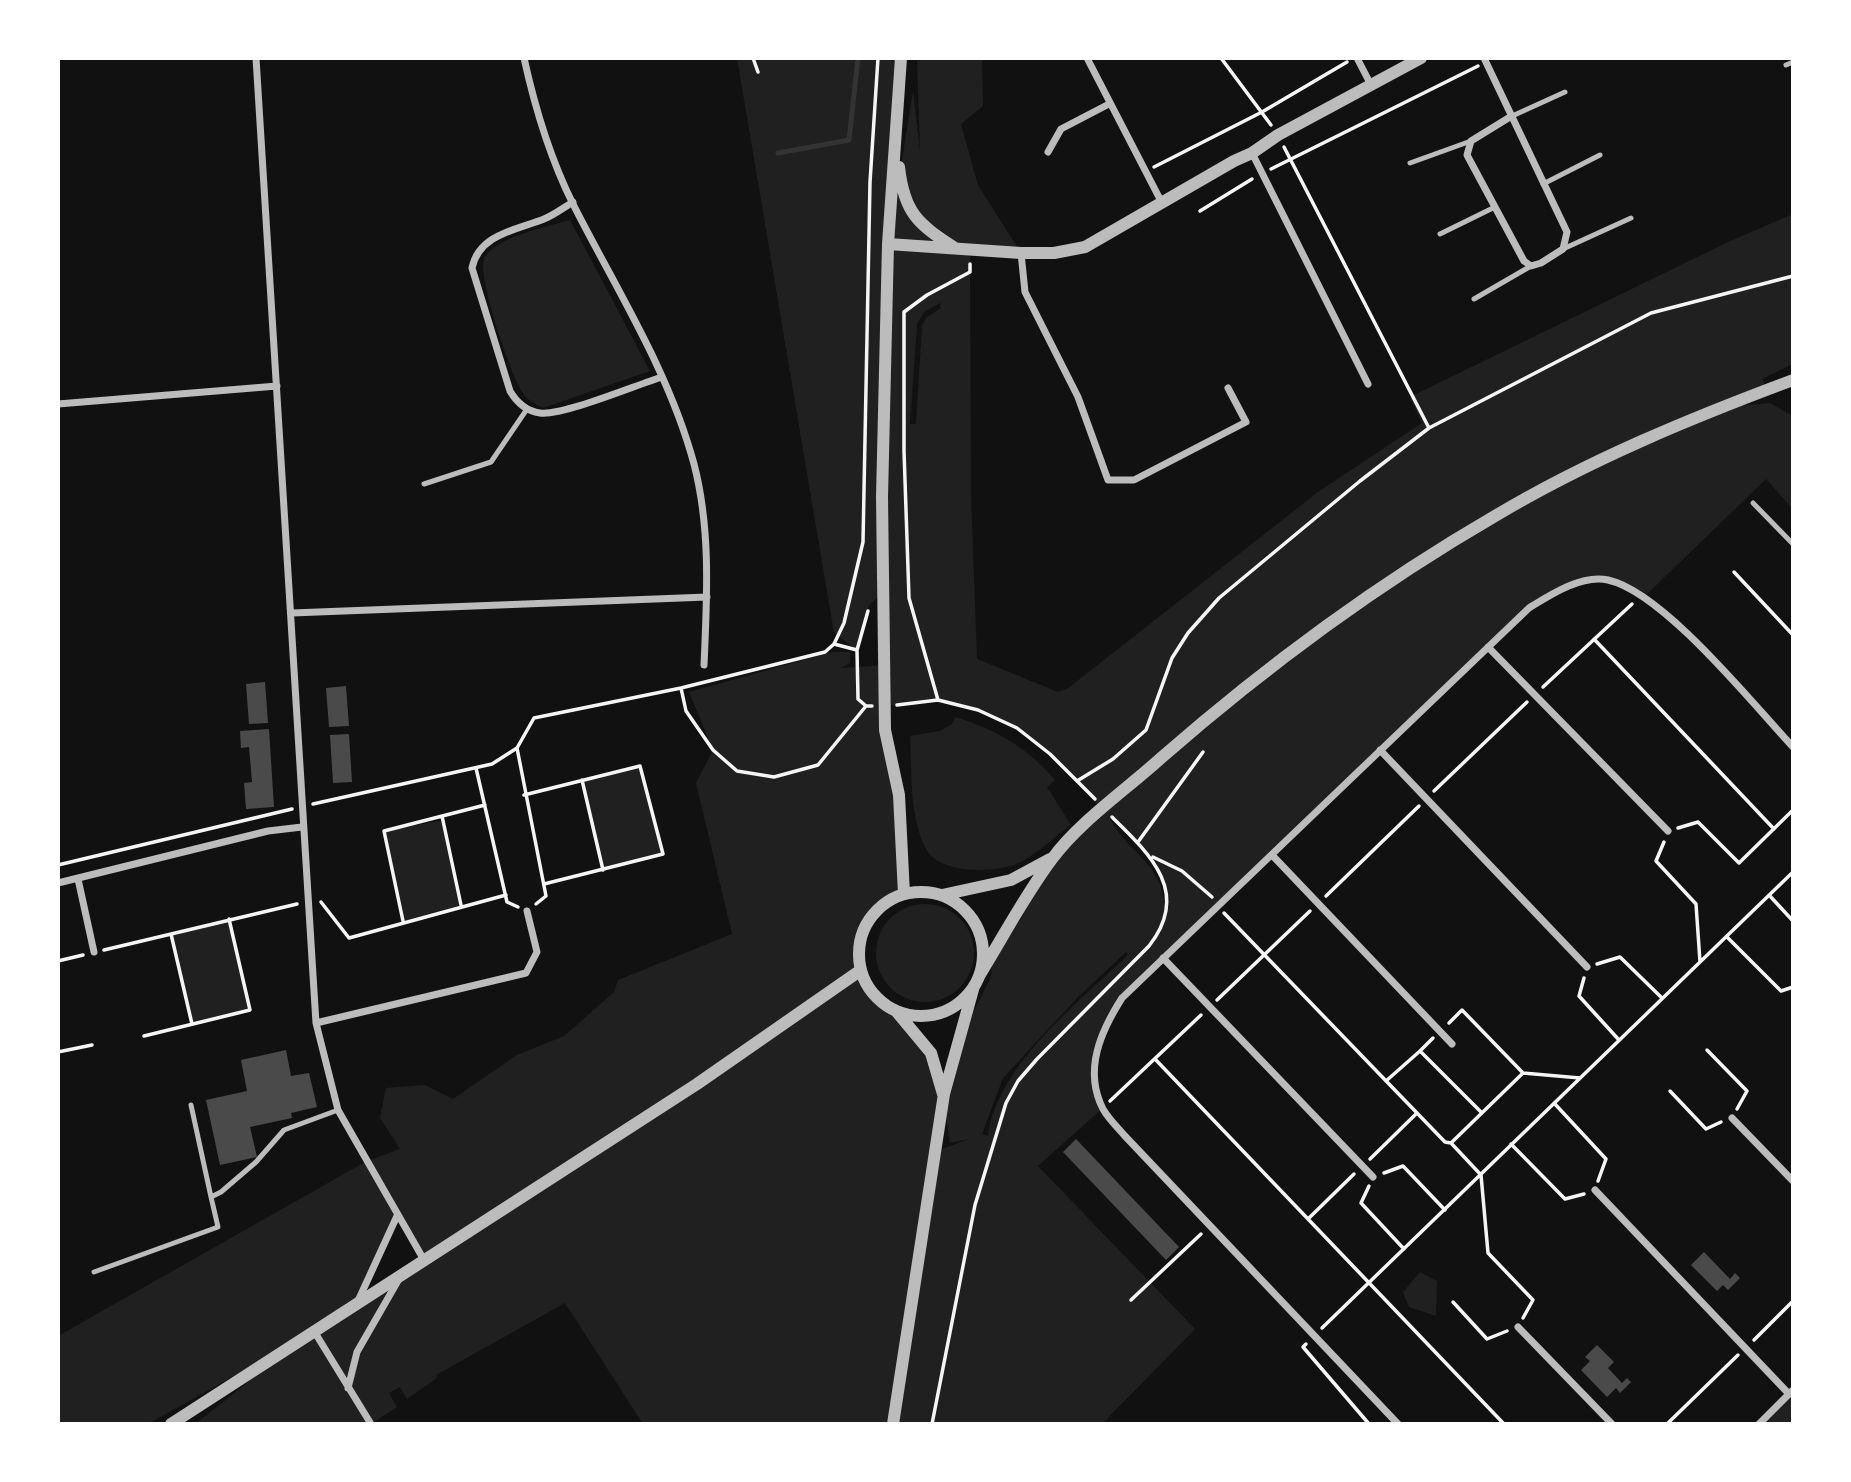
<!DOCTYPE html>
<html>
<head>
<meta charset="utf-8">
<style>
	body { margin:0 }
	#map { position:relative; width:1851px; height:1482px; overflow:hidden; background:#111; font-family:"Roboto Condensed",sans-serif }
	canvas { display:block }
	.frame { position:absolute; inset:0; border:60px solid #fff; pointer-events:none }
</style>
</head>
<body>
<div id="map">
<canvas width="1851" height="1482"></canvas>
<div class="frame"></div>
</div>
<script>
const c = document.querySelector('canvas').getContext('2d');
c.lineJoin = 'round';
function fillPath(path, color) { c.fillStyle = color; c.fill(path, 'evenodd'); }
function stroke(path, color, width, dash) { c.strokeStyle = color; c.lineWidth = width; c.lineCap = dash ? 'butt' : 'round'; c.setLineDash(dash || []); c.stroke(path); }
const green = new Path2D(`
	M737,58H901L890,234L913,91L920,151L917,58H982L983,106L961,124L978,185L1021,253L970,252L971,495L977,659L1058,692L1067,689L1318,492L1422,423L1410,397L1728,242L1793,214V364L1762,379L1767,390L1725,407L1770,403L1793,416V509L1766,479L1644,597L1606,579L1566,585L1529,608L1122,998L1095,1060L1103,1108L1038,1166L1195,1329L1102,1424H643L565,1303L436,1375L437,1378L407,1399L400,1387L389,1393L397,1407L371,1424H195L309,1334L148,1424H58V1336L365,1162L400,1149L380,1118L386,1088L425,1085L453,1099L517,1055L564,1036L614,992L618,980L732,934L696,783L713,750L689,692L832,652H850V663L841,668L886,665L884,591L869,605L857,650L834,633ZM940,303L941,308L926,318L922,326L916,424H910L917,324L924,312ZM938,700C1019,720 1049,749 1102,810L1053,858L1020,921L993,946L991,977L975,1009L960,1021L940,1082C937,1072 935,1059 929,1051C920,1037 906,1020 894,1009C870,990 851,968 863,935C871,914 884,903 904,894L899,795L888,706ZM1109,817C1138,843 1182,880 1164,924C1170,862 1130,859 1109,817ZM1126,952L1128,955C1079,1002 997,1065 988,1136L982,1134L1003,1078L1078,997ZM944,1102L950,1143L969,1139L937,1151ZM397,1217L424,1260L358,1303Z
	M570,220L650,371L543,408C537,405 529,401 525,396C512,381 477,276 484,259C494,237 547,227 570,220Z
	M955,717C995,729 1027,747 1055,780L1047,787L1071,825C1054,837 1033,858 1014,865C990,873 937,874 925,847C909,814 912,771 910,736L940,731L952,724Z
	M640,766L663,854L603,870L582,780Z
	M444,820L461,905L403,921L384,831Z
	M876 953a49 49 0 1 1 98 0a49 49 0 1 1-98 0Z
	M229,919L250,1010L192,1024L171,934Z
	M1420,1272L1437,1281L1436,1316L1409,1307L1403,1292Z
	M1793,1390V1424H1762Z`);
const stream = new Path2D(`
	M778,153L849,140L858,58`);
const building = new Path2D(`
	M265,682L268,723L249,724L246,684Z
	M346,686L349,726L329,727L326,688Z
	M269,729L274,807L246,809L244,783L252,782L249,747L241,748L240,731Z
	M349,734L352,782L333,783L330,735Z
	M286,1050L291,1076L309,1073L317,1107L291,1113L292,1118L250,1127L257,1157L220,1165L206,1100L247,1091L241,1060Z
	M1076,1139L1179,1247L1166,1260L1063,1152Z
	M1704,1252L1730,1279L1735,1273L1740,1278L1728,1290L1723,1285L1717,1291L1691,1265Z
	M1597,1345L1614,1362L1608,1368L1622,1383L1627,1378L1631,1382L1620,1393L1616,1388L1607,1397L1581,1370L1590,1361L1585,1357Z`);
const path = new Path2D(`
	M753,58L758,72
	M1221,58L1271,125
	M1284,147L1429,428
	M1154,167L1262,112L1347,62
	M1271,169L1478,66
	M1200,211L1252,179
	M1734,572L1793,635
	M1594,639L1774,829
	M834,644L857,650L858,699L866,706H872
	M857,650L868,611
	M1543,687L1632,604
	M681,688L686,711L713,750L737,771L774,777L818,765L866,706
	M938,700L909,598L904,451V312L927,295L970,272V264
	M897,705L938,700L978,710L1017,728L1050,754L1095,799
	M517,748L546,896L536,904
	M476,768L507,902L518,907
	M582,780L603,870
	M1077,781L1113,759L1146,730L1172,658L1188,633L1219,598L1360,481L1429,428L1651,313L1793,276
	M1434,791L1527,702
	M524,795L640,766L663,854L544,884
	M313,804L492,764L517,748L534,718L681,688L825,652L834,644L844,623L863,542L870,182L878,58
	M442,816L461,905
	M1678,828L1698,822L1739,863L1793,810
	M1138,842L1203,752
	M1664,842L1656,861L1696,904L1700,962
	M1153,857L1182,871L1212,897
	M58,865L292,809
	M1769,895L1793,921
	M1326,896L1419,806
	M321,902L349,938L506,895
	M1224,913L1445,1142L1451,1143
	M403,921L384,831L485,805
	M171,934L192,1024
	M1727,937L1781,991L1793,987
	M104,950L297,904
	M58,961L83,955
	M1597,964L1620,957L1662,998
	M1584,978L1579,996L1619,1040
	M1217,1000L1310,911
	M1449,1023L1462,1010L1523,1073
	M144,1036L250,1010L229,919
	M1433,1038L1420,1051L1482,1113
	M1707,1050L1747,1091L1737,1109
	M58,1052L92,1045
	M1155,1059L1504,1424
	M1386,1081L1420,1051
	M1670,1091L1706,1129L1721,1122
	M1110,1101L1201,1015
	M1554,1103L1606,1159L1598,1181
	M1511,1144L1565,1199L1584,1194
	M1370,1159L1417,1113
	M1384,1173L1403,1166L1445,1210
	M1369,1186L1361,1203L1404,1249
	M1308,1219L1354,1174
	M1131,1300L1201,1234
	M1453,1302L1487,1339L1507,1331
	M1523,1318L1533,1300L1488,1253L1481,1175L1451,1143L1523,1073L1580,1078
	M1322,1328L1793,872
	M1754,1340L1793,1301
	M1306,1344L1303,1347L1369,1424
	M932,1424L975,1205L1006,1103L1018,1081L1037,1059L1149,946C1191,893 1151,855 1112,817
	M1667,1424L1738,1355`);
const service = new Path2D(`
	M1786,65L1793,62
	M1510,117L1565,92
	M1410,163L1471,141
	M1543,184L1600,155
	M1440,234L1495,207
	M1563,249L1631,218
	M1474,299L1531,266
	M424,484L491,462L527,409
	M1753,503L1793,544
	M191,1105L211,1197L221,1192L256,1162L284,1130L338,1110
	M94,1272L218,1227L211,1197`);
const minor = new Path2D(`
	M256,58L316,1023L338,1110L424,1260
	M524,58C535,108 550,158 573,204C616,289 669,371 694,464C711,529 707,598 704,665
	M1087,58L1162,203
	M1357,58L1370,83
	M1484,58L1567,232L1563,249L1541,263L1531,266L1524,261L1467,155L1471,141L1510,117
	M1048,152L1061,129L1109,104
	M1252,153L1368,384
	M573,202C563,208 554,215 544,219C516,230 479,234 472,268L510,391C517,403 526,411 540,413C563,416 636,385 662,377
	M1021,253L1025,292L1078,397L1108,480H1134L1246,422L1228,388
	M58,404L277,386
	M292,613L707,597
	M1488,647L1668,831
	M1380,750L1587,967
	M1272,855L1452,1044
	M78,879L94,952
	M58,883L268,831L302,827
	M1163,958L1373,1177
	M316,1023L526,973L537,952L527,911
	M1732,1118L1793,1181
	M1595,1190L1789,1394
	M358,1301L397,1216
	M1518,1327L1612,1424
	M314,1331L371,1424
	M348,1388L357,1352L399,1279
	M1398,1424L1124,1135C1117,1127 1108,1118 1103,1109C1083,1070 1101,1031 1122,998L1529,608C1550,595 1582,574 1608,580C1663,592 1752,703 1793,747
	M1759,1424L1793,1390`);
const tertiary = new Path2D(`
	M901,58L888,244L882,497L885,730L899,795L904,894
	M899,167C904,213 918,224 955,248
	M888,244L1021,253H1054L1085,247L1234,161L1252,153L1278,135L1421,58
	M859 954a62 62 0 1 1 124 0a62 62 0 1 1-124 0Z
	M942,895L1011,880L1050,859
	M979,976C1003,937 1025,895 1052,859C1079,822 1127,789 1161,758C1264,668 1376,585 1495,516C1589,460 1691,418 1793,380
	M896,1011L931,1053L943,1094
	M171,1424L697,1084L861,970
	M893,1424L944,1094L974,986`);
fillPath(green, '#202020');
stroke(stream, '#333', 5);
fillPath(building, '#4a4a4a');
stroke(path, '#f5f5f5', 3.5);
stroke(service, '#bcbcbc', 5);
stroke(minor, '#bcbcbc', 7);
stroke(tertiary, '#bcbcbc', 12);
</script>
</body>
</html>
